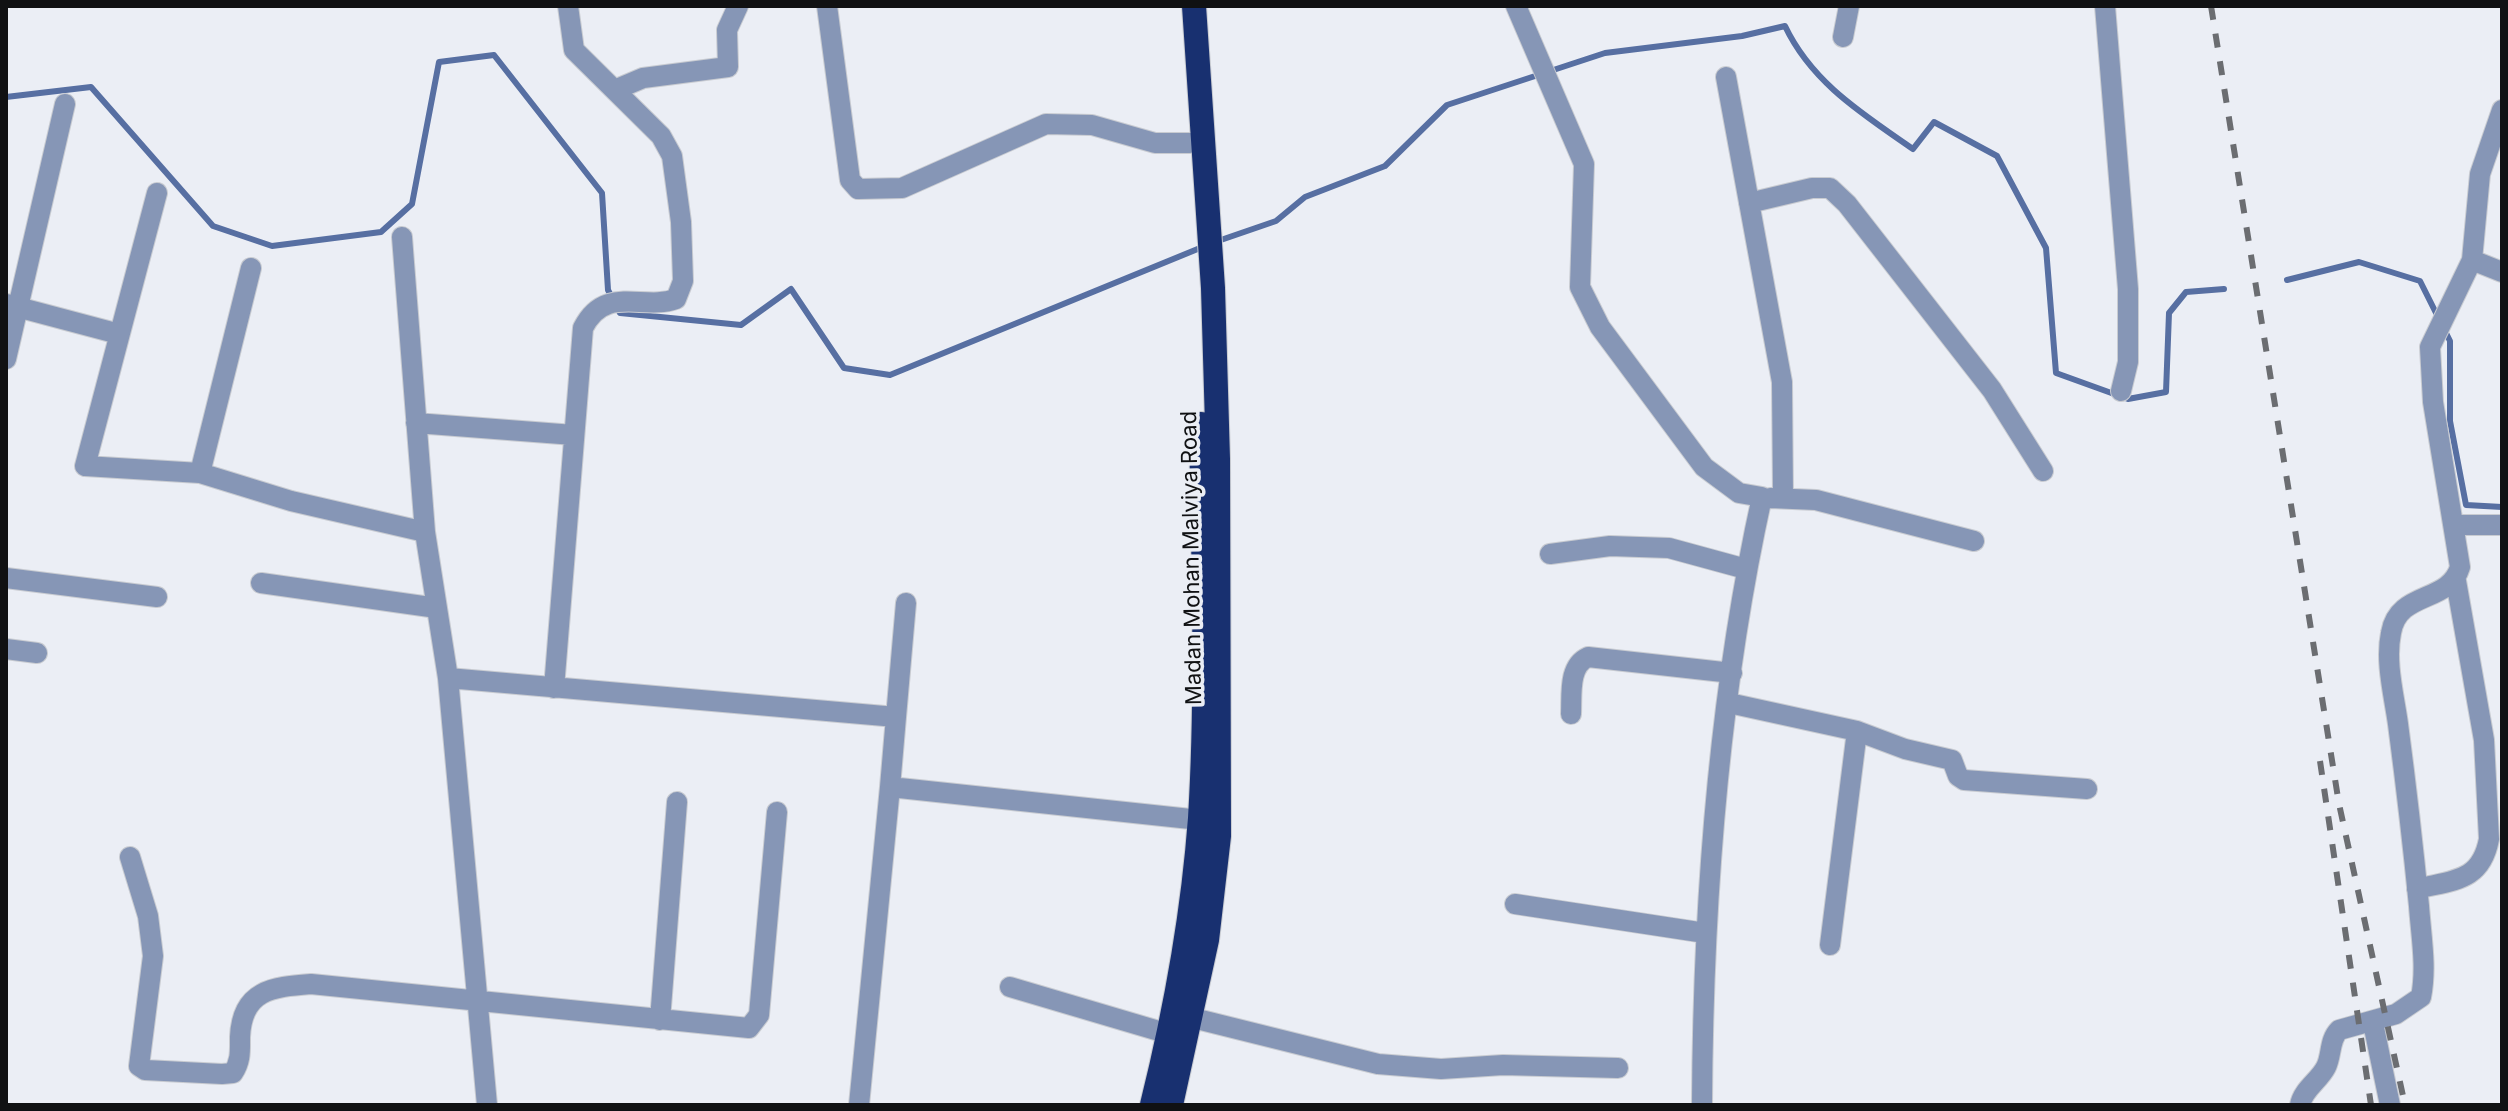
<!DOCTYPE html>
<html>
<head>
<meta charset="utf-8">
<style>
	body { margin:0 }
	#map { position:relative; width:2508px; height:1111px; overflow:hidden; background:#ebeef5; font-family:Inter,sans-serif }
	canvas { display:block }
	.frame { position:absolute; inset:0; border:8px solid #101113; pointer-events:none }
</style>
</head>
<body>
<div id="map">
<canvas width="2508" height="1111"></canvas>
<div class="frame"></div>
</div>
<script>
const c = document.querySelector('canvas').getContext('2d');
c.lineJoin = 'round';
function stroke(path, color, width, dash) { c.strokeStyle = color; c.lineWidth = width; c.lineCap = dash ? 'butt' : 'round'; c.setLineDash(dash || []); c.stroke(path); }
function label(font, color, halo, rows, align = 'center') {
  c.font = font + ' Inter,sans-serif'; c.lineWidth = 7; c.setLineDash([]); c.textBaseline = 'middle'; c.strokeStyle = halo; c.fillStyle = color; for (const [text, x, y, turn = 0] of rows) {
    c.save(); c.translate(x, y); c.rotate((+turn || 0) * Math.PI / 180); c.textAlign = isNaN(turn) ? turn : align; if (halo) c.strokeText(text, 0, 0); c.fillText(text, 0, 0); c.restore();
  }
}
const stream = new Path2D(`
	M6,97L91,87L213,226L272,246L381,232L412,204L439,62L494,55L602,193L608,290L620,313L741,325L791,289L844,368L890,375L1205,246
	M1215,242L1276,221L1305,197L1385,166L1447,105L1605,53L1742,36L1785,26C1812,83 1863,114 1913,149L1934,122L1997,156L2046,248L2056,373L2128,399L2166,392L2169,313L2186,292L2224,289
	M2287,280L2359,262L2420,281L2439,319
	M2444,329L2450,341V421L2466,505L2502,507`);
const minor = new Path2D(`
	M827,6L850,180L858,189L902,188L1046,124L1092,125L1155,143H1190
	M1516,6L1584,164L1580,287L1600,327L1704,467L1739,493L1762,497C1718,696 1703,901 1702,1105
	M2105,6L2128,289V362L2121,391
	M1843,37L1849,6
	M1726,77L1782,382L1783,498
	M617,89L643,78L728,67L727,30L738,6
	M157,193L85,466L200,473L291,501L425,532
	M1749,203L1812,188H1830L1847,204L1992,390L2043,471
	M402,237L425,532L448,678L487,1105
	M2472,260L2502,272
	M6,304L119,334
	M6,359L65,104
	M416,423L574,435
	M200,473L251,268
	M1770,498L1816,500L1974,541
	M2454,525H2502
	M1550,554L1610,546L1669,548L1746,569
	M6,578L157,597
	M261,583L437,608
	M6,649L37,653
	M448,678L896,717L890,787L1200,820
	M554,688L583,328C605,284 643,311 676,299L683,281L681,222L672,156L661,136L574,50L568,6
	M1729,703L1857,731L1905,749L1952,760L1958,776L1964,780L2087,789
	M1571,714C1572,695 1568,666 1588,657L1732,673
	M896,717L906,603
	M130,857L148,916L153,956L139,1066L145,1070L222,1074L233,1073C241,1061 240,1051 240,1037C242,990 272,987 311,984L749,1028L759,1015L777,812
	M2417,889C2453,880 2481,882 2489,839L2484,740L2456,581
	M1515,904L1705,933
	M1830,945L1857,731
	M1010,987L1169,1034
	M1193,1018L1378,1064L1441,1069L1503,1065L1618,1068
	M660,1020L677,802
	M2373,1023L2390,1105
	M859,1105L890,787
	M2300,1105C2303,1089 2319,1081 2326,1067C2332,1055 2329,1040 2339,1030L2396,1014L2421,997C2427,967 2421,936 2419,906C2413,845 2406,785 2398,724C2394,695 2385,662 2391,633C2398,590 2449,604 2460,567L2433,402L2430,347L2472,260L2480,174L2502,110`);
const highway = new Path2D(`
	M1152,1105C1175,1012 1193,914 1200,818C1208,687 1203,555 1201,424
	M1171,1105L1207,940L1219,836L1218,459L1213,288L1194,6`);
const rail = new Path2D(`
	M2211,6L2339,804L2405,1105
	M2320,761L2371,1105`);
const streetNames = [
	["Madan Mohan Malviya Road",1192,558,-91]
];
stroke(stream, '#576fa2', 6);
stroke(minor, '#c8cbd1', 22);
stroke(highway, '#c8cbd1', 26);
stroke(minor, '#8696b6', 20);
stroke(highway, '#183070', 24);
stroke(rail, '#6b6d71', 6, [14, 14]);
label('22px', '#101113', '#ebeef5', streetNames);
</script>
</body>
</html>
